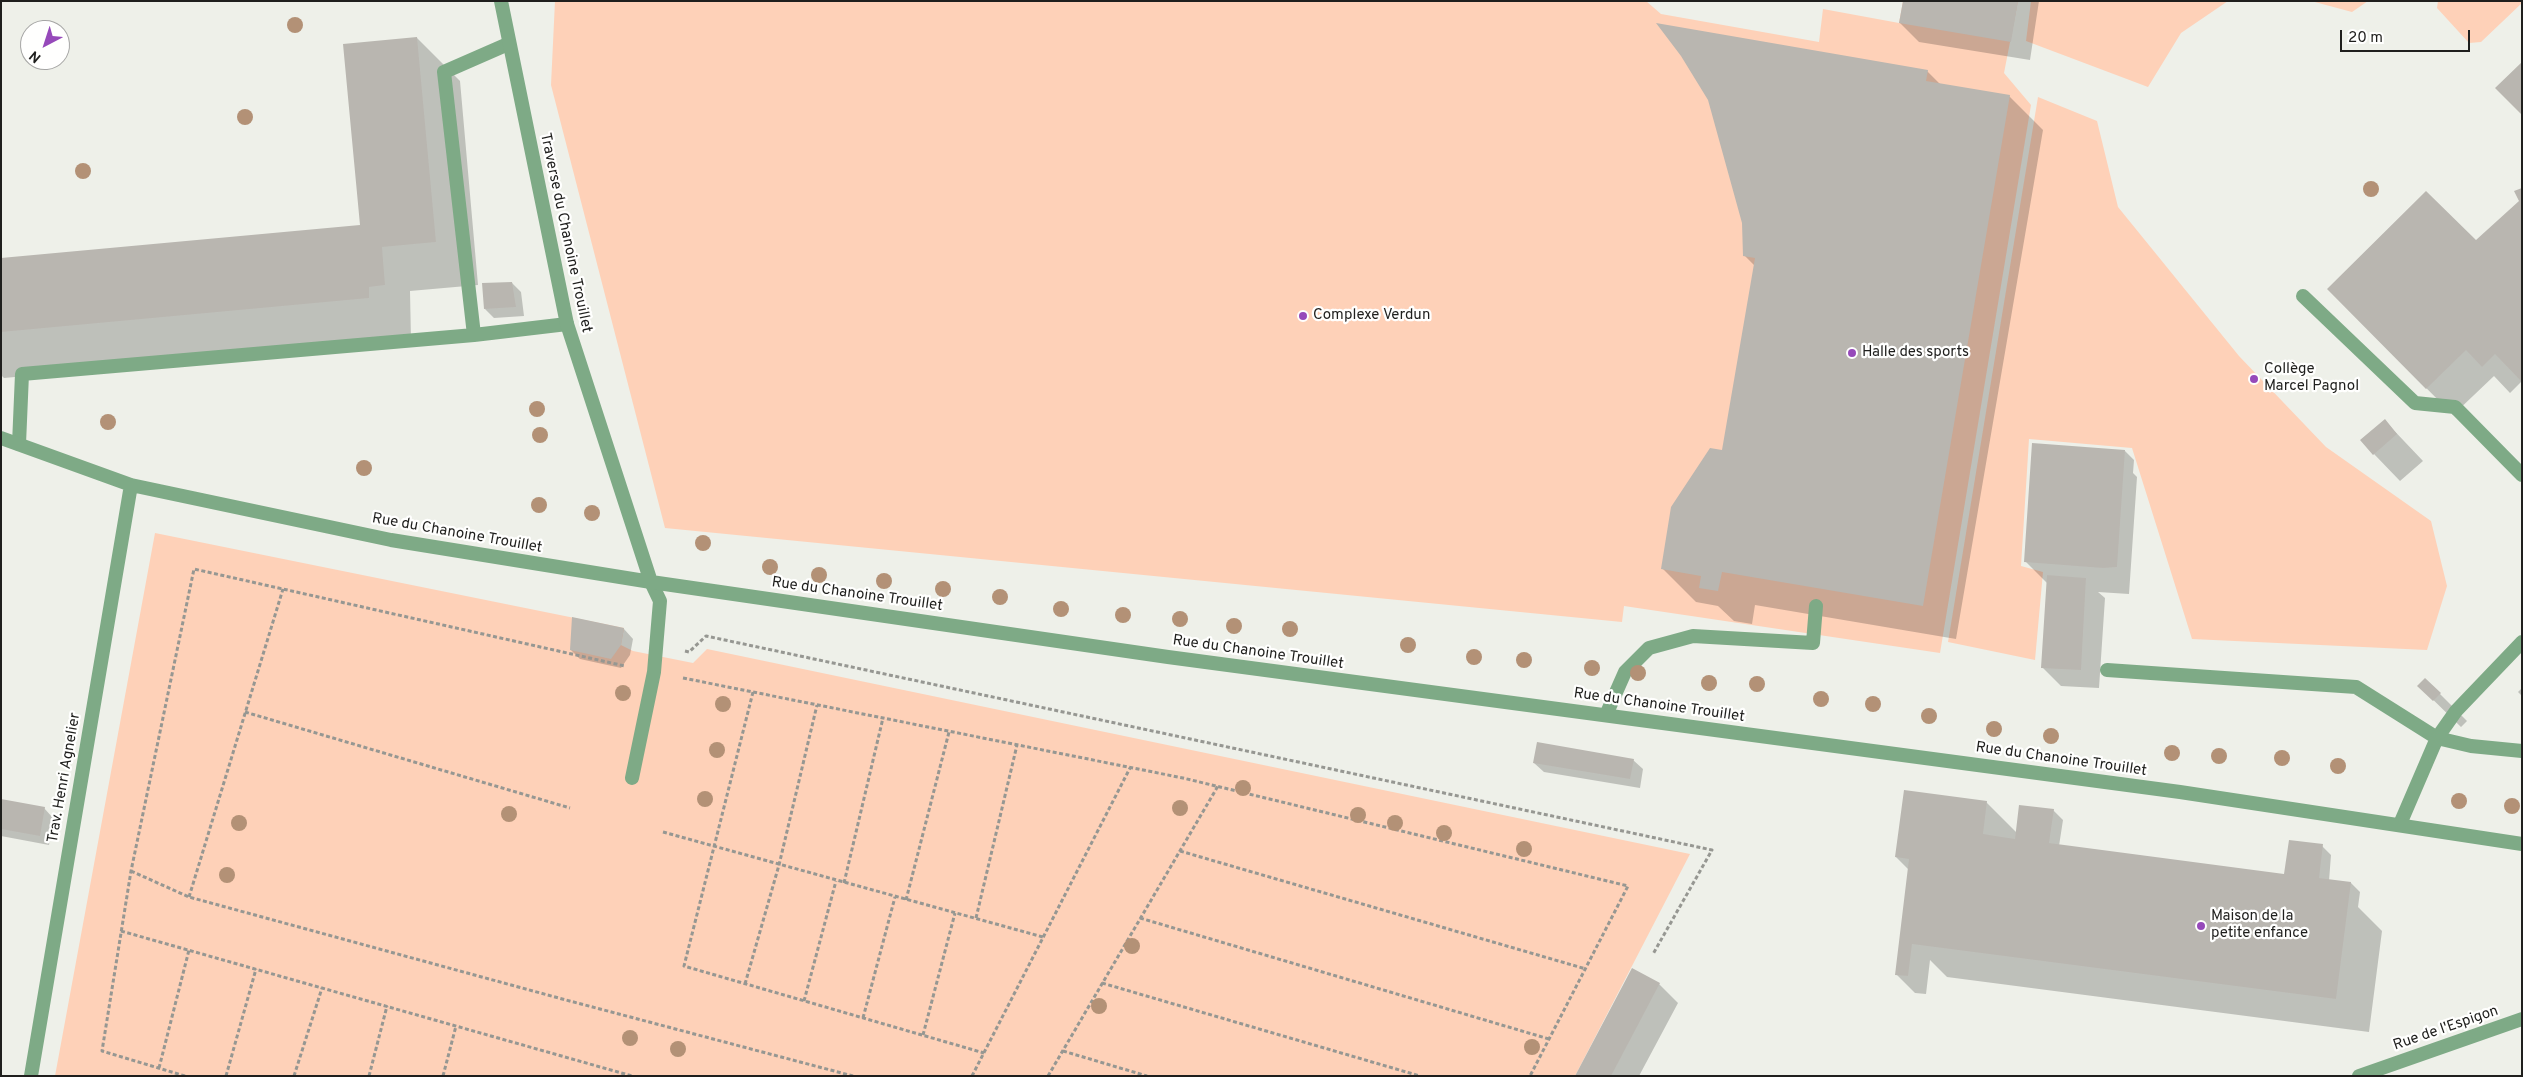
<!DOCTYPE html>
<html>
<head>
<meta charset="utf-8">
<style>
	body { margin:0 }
	#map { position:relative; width:2523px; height:1077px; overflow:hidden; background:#eef0e9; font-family:Overpass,sans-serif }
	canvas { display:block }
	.frame { position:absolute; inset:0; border:2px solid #1f1f1d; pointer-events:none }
	.north { position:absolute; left:20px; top:20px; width:50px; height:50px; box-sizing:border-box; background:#fffffe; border:1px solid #a5a5a4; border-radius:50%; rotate:220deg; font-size:14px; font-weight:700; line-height:20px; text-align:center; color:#1f1f1d }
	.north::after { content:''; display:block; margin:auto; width:18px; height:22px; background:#9649ba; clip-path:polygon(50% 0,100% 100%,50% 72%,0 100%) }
	.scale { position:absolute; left:2340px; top:30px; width:130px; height:22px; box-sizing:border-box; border:2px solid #1f1f1d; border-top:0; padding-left:6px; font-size:15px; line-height:18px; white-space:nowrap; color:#1f1f1d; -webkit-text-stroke:4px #fffffe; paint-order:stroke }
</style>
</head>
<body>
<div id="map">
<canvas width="2523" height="1077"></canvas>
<div class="frame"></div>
<div class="north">N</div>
<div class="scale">20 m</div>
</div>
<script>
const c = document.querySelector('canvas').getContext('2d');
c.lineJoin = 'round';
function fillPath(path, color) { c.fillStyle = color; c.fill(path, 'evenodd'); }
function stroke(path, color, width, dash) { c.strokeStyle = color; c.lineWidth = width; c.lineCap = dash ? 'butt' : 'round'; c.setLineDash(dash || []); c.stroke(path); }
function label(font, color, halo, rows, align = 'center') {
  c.font = font + ' Overpass,sans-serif'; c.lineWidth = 4.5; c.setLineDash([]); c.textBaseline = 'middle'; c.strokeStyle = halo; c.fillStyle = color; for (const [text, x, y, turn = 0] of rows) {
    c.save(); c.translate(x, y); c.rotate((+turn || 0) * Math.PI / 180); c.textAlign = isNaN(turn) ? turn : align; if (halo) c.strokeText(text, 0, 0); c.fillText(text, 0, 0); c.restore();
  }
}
const green = new Path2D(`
	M555,1H1646L1661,14L1819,42L1823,9L1899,23L1903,1H2018L2004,73L2031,105L1940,653L1624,606L1622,622L665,528L551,85Z
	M2031,1H2228L2181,33L2148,87L2026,41Z
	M2311,1H2368L2352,12Z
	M2438,1H2522V3L2481,42L2469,43L2437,8Z
	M2038,97L2097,121L2118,207L2239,356L2326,447L2431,521L2447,586L2427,650L2192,639L2132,448L2029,439L2021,566L2043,572L2035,660L1948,642Z
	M155,533L624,628L621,645L633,651L693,663L707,649L1690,854L1575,1076H55Z`);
const shadow = new Path2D(`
	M1904,1H2039L2030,60L1919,42L1900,23Z
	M417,38L460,81L478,285L410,291L411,341L4,378L1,375V259L362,226Z
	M1927,71L1941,85L2009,96L2043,130L1956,639L1755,605L1752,624L1734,621L1718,606L1696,602L1662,568L1723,452L1755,266L1745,256Z
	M2521,201L2522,381L2510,393L2494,376L2453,415L2328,289L2476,242Z
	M512,283L521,292L524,316L494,318L485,309Z
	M2385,421L2423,461L2400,481L2374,454Z
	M2125,451L2134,460L2133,473L2137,477L2129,594L2098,592L2105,598L2099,688L2061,686L2042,667L2048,584L2025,561Z
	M624,629L633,639L630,655L621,668L580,659L571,650Z
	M2425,679L2467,721L2461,727L2419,686Z
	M2522,688V696L2518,692Z
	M1633,760L1643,769L1640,788L1544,772L1534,763Z
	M1,800L44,808L53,818L49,845L1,836Z
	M1986,802L2017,833L2053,810L2063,820L2059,846L2285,875L2322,846L2331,855L2329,881L2351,883L2360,892L2358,907L2382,931L2369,1032L1947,977L1930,960L1926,994L1915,993L1896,974L1909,870L1896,857Z
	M1659,984L1678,1003L1639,1076H1576Z`);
const building = new Path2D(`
	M1903,1H2018L2011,42L1899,23Z
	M1656,23L1928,70L1926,81L2010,95L1923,606L1722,572L1718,591L1699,588L1701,576L1661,569L1671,507L1710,448L1722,450L1755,258L1743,256L1742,223L1708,100L1681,56Z
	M417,37L436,242L382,247L385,285L369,287V298L1,332V258L360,225L343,44Z
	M2522,62V115L2495,88Z
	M2522,188V382L2495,354L2482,367L2466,350L2426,389L2327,289L2426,191L2476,240L2519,201L2514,191Z
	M512,282L516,307L484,309L482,283Z
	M2385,419L2397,434L2373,455L2360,440Z
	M2032,443L2125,450L2117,567L2103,568L2024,562Z
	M2047,575L2086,578L2081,670L2041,668Z
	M572,617L624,628L621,645L611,659L570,650Z
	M2425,678L2441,693L2433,701L2417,686Z
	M1537,742L1634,759L1630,779L1533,763Z
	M1904,790L1987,801L1983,834L2015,839L2019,805L2054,809L2049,843L2284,874L2289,840L2323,844L2319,878L2351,882L2336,999L1912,944L1908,976L1895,975L1909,859L1895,857Z
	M1,799L45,807L40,836L1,829Z
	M1632,968L1660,983L1611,1076H1575Z`);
const path = new Path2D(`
	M685,651L689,652L706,636L1712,850L1653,954
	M683,678L1183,778L1628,886L1530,1076
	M753,692L684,966L984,1053
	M245,712L570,808
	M663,832L1043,937
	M1180,851L1586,969
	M131,871L189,897L566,1000L853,1076
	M844,883L883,718
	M189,897L283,589
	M906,900L949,732
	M976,918L1017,745
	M1140,918L1549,1039
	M121,931L632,1076
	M1102,983L1420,1076
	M745,984L779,865L817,705
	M804,1001L836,881
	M863,1018L895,897
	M923,1035L955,913
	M1063,1051L1147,1076
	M159,1068L189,950
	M185,1076L102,1051L131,871L194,569L625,666
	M226,1076L256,969
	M294,1076L322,988
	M369,1076L387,1006
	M443,1076L456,1026
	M972,1076L1130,768
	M1048,1076L1218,786`);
const service = new Path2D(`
	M2303,296L2415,403L2455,407L2522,475
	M474,335L444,72L508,44
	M19,444L22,374L474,335L567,324
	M2107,670L2356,687L2437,738L2471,746L2522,751
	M1606,715L1625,672L1649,648L1693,636L1813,643L1816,606
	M632,778L654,672L660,601L651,582
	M2400,824L2437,738L2456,711L2522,642`);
const minor = new Path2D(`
	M501,1L567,324L651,582
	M1,438L131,485L391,540L651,582L1168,657L2180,792L2522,844
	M31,1076L131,485
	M2359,1076L2522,1019`);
const trees = [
	[295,25],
	[245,117],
	[83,171],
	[2371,189],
	[537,409],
	[108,422],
	[540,435],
	[364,468],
	[539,505],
	[592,513],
	[703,543],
	[770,567],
	[819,575],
	[884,581],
	[943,589],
	[1000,597],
	[1061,609],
	[1123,615],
	[1180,619],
	[1234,626],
	[1290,629],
	[1408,645],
	[1474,657],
	[1524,660],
	[1592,668],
	[1638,673],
	[1709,683],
	[1757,684],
	[623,693],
	[1821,699],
	[723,704],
	[1873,704],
	[1929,716],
	[1994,729],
	[2051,736],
	[717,750],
	[2172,753],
	[2219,756],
	[2282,758],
	[2338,766],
	[1243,788],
	[705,799],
	[2459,801],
	[2512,806],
	[1180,808],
	[509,814],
	[1358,815],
	[239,823],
	[1395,823],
	[1444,833],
	[1524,849],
	[227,875],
	[1132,946],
	[1099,1006],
	[630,1038],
	[1532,1047],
	[678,1049]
];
const markers = [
	[1303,316,5,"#9649ba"],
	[1852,353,5,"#9649ba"],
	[2254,379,5,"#9649ba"],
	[2201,926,5,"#9649ba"]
];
const streetNames = [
	["Traverse du Chanoine Trouillet",565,233,78],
	["Rue du Chanoine Trouillet",457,534,10],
	["Rue du Chanoine Trouillet",857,595,8],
	["Rue du Chanoine Trouillet",1258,653,8],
	["Rue du Chanoine Trouillet",1659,706,8],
	["Rue du Chanoine Trouillet",2061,760,8],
	["Trav. Henri Agnelier",65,778,-80],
	["Rue de l'Espigon",2446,1029,-19]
];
const poiNames = [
	["Complexe Verdun",1313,316],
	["Halle des sports",1862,353],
	["Collège",2264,370],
	["Marcel Pagnol",2264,387],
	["Maison de la",2211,917],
	["petite enfance",2211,934]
];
fillPath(green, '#fed1b8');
fillPath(shadow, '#0003');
fillPath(building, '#b9b6b0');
stroke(path, '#969792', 3, [4, 2.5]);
stroke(service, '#7eaa86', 14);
stroke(minor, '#7eaa86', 14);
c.fillStyle = '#b39176';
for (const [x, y] of trees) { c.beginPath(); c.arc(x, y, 8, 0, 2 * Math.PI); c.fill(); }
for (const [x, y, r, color] of markers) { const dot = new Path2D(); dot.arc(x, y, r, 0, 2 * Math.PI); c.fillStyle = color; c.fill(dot); stroke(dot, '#fffffe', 2); }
label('15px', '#1f1f1d', '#fffffe', streetNames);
label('15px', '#1f1f1d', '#fffffe', poiNames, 'left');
</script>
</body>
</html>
